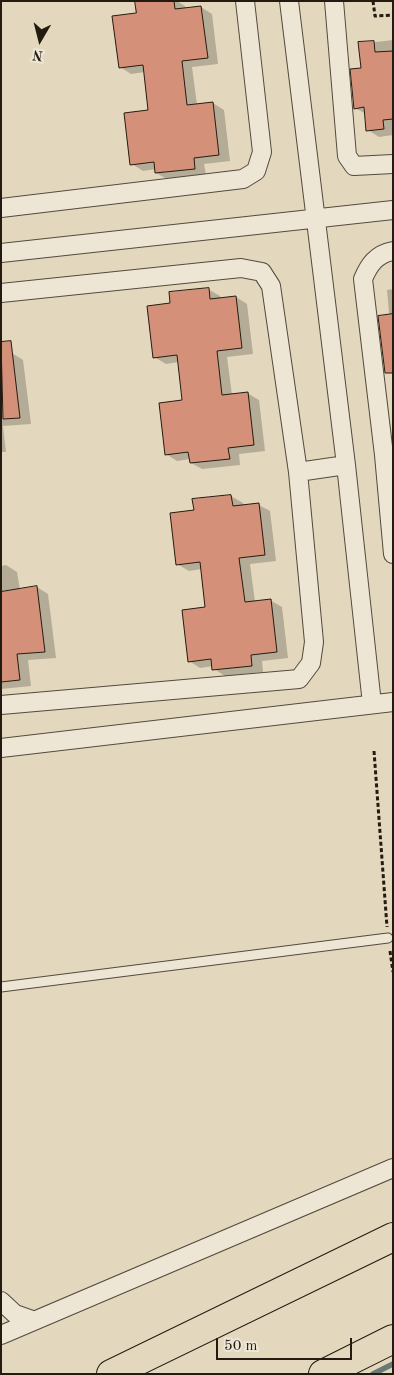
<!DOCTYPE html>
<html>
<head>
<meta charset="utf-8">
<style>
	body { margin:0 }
	#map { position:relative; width:394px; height:1375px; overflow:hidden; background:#e3d8be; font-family:"Old Standard TT",serif }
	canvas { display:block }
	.frame { position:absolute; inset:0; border:2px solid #241b10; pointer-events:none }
	.north { position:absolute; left:15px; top:15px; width:50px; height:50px; -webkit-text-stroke:4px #ede6d5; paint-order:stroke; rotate:188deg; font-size:14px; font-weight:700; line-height:20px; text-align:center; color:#241b10 }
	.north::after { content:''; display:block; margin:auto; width:18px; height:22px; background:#241b10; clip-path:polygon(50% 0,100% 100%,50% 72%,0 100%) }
	.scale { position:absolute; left:216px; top:1338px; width:136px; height:22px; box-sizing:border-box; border:2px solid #241b10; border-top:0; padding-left:6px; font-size:15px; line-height:18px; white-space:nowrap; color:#241b10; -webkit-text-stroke:4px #ede6d5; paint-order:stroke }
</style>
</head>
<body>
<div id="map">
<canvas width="394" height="1375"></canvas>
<div class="frame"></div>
<div class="north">N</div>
<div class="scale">50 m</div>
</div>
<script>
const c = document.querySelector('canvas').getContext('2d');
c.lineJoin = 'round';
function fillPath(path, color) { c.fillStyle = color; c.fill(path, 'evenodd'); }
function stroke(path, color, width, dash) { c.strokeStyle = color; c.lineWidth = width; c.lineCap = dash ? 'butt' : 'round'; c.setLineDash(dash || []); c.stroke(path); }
const shadow = new Path2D(`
	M154,1H177L185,6V9L201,7L212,14L218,64L192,67L197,105L213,103L224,110L230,161L204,164L206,175L167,179L156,173V169L143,171L132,164L149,111L145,72L131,74L120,67L137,14Z
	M393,40V135L379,137L368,130L366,114L355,108L362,69L359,44Z
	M208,289L220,296V299L236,297L247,304L253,354L227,357L232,395L247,393L259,400L265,451L239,454L240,465L202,469L191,463L190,459L177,461L166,454L184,401L179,362L166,364L154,357L172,304Z
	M393,289V359L387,290Z
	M12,353L23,360L31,424L3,426L6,452H1V355Z
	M231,496L243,503V506L259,505L270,511L276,561L250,564L255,602L270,600L282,607L288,658L262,661L263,672L225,676L214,669L213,666L200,668L189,661L207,608L202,569L189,571L177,564L195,511Z
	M6,565L17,572L20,590L37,587L48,594L56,658L28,660L31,686L1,689V566Z`);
const stream = new Path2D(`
	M373,1374L393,1364`);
const building = new Path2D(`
	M135,1H174L175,9L201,6L208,58L182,61L187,105L213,102L219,155L194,158L195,169L155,173L154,162L130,165L124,113L148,110L143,65L119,68L112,16L136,13Z
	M374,41L375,52L393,51V119L383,120L384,129L366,131L364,107L354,109L350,69L361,68L358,42Z
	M209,288L210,299L236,296L242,348L217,351L222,395L248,392L254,445L228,448L230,459L190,463L188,452L165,455L159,403L182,400L177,355L153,358L147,306L170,303L169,292Z
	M393,314V373H385L378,316Z
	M11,341L20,418L3,419L1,342Z
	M231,495L233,506L259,503L265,555L239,558L245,602L271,599L277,652L251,655L252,666L212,670L211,659L188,662L182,610L205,607L200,562L176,565L170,513L194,510L192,499Z
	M37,586L45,652L17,654L20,680L1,682V592Z`);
const path = new Path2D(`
	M373,1L375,16L393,15
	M374,751L387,927
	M390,951L393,972`);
const service = new Path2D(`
	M1,987L388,938`);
const minor = new Path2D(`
	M289,1L346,465L372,704
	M334,1L347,156L354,166L393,164
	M1,208L243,179L256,171L262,152L245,1
	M393,251C376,254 369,265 363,279L384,455L393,554
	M1,253L393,210
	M1,293L241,268L262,272L271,286L298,472L314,642L311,663L299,679L1,705
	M298,472L346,465
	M1,748L393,702
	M1,1301L15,1314L32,1320
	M1,1335L393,1168`);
const motorway = new Path2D(`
	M111,1374L393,1237
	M323,1374L393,1339`);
fillPath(shadow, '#0003');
stroke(stream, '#697976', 5.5);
fillPath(building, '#d49078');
stroke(building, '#241b10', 1);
stroke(service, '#544a3c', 11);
stroke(minor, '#544a3c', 20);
stroke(motorway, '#241b10', 30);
stroke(path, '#241b10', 3, [4, 2.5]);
stroke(service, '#ede6d5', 9);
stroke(minor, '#ede6d5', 18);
stroke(motorway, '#e3d8be', 28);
</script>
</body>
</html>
